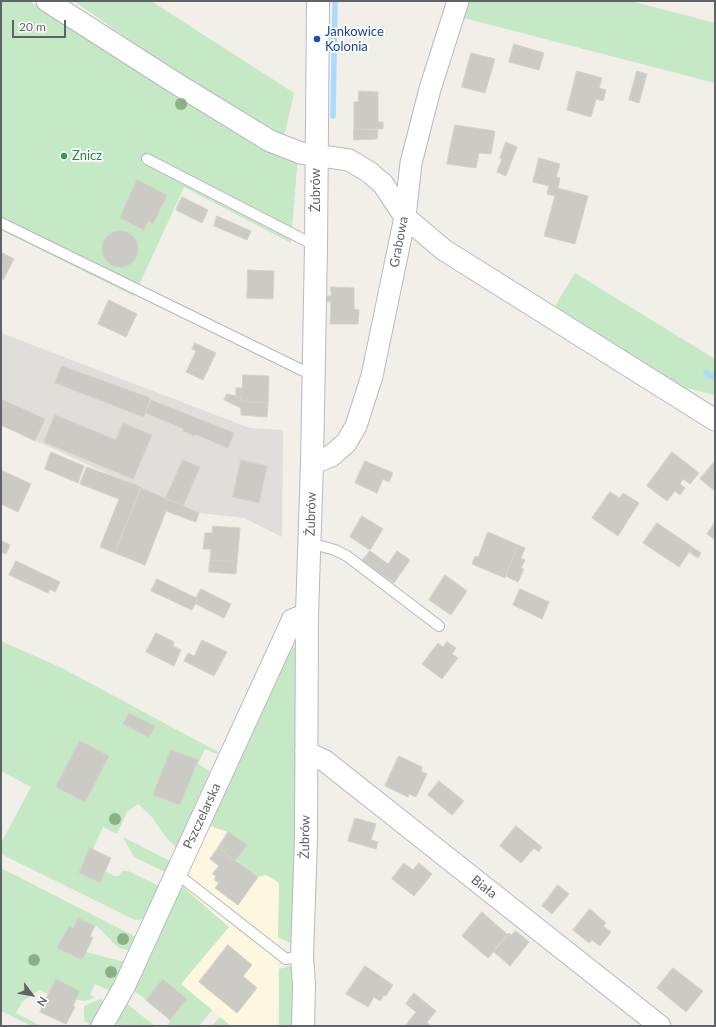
<!DOCTYPE html>
<html>
<head>
<meta charset="utf-8">
<style>
	body { margin:0 }
	#map { position:relative; width:716px; height:1027px; overflow:hidden; background:#f1efe8; font-family:Lato,sans-serif }
	canvas { display:block }
	.frame { position:absolute; inset:0; border:2px solid #5f6368; pointer-events:none }
	.north { position:absolute; left:12px; top:975px; width:40px; height:40px; -webkit-text-stroke:3px #fff; paint-order:stroke; rotate:122deg; font-size:11px; font-weight:700; line-height:16px; text-align:center; color:#5f6368 }
	.north::after { content:''; display:block; margin:auto; width:14px; height:18px; background:#5f6368; clip-path:polygon(50% 0,100% 100%,50% 72%,0 100%) }
	.scale { position:absolute; left:12px; top:20px; width:54px; height:18px; box-sizing:border-box; border:2px solid #5f6368; border-top:0; padding-left:5px; font-size:12px; line-height:14px; white-space:nowrap; color:#5f6368; -webkit-text-stroke:3px #fff; paint-order:stroke }
</style>
</head>
<body>
<div id="map">
<canvas width="716" height="1027"></canvas>
<div class="frame"></div>
<div class="north">N</div>
<div class="scale">20 m</div>
</div>
<script>
const c = document.querySelector('canvas').getContext('2d');
c.lineJoin = 'round';
function fillPath(path, color) { c.fillStyle = color; c.fill(path, 'evenodd'); }
function stroke(path, color, width, dash) { c.strokeStyle = color; c.lineWidth = width; c.lineCap = dash ? 'butt' : 'round'; c.setLineDash(dash || []); c.stroke(path); }
function label(font, color, halo, rows, align = 'center') {
  c.font = font + ' Lato,sans-serif'; c.lineWidth = 3.5; c.setLineDash([]); c.textBaseline = 'middle'; c.strokeStyle = halo; c.fillStyle = color; for (const [text, x, y, turn = 0] of rows) {
    c.save(); c.translate(x, y); c.rotate((+turn || 0) * Math.PI / 180); c.textAlign = isNaN(turn) ? turn : align; if (halo) c.strokeText(text, 0, 0); c.fillText(text, 0, 0); c.restore();
  }
}
const commercial = new Path2D(`
	M283,662L277,1026H231L181,984L178,896Z`);
const industrial = new Path2D(`
	M1,333L250,428L283,430L282,537L244,518L199,513L124,481L1,425Z`);
const green = new Path2D(`
	M1,1H29L269,145L298,155L291,243L184,187L134,296L1,230Z
	M74,1H151L294,93L284,137L169,68Z
	M461,1H631L715,23V83L456,16Z
	M575,273L715,359V395L686,388L555,306Z
	M1,641L62,668L218,752L217,754L205,749L198,764L210,771L176,848L165,836L151,816L138,804L127,812L117,834L103,827L93,849H90L79,873L99,883L105,871L114,876H119L122,871H128L159,886L144,919L135,920L1,854V843L31,787L1,771Z
	M298,646L293,944L278,937L279,883L266,875L258,877L236,860L246,845L228,832L210,826L283,662L285,649Z
	M123,837L170,861L165,872L134,857Z
	M1,868L136,937L130,950C115,951 107,933 96,926C90,923 84,921 78,918L73,928L69,926L58,947L82,960L86,952L124,962L111,991L95,984L90,995L95,997C88,1001 83,1002 76,999L80,991L56,979L48,994L39,990L22,1002L16,1013L41,1026H32L1,1011Z
	M182,886L229,927L181,984L212,1010L199,1026H168L170,1020L187,999L163,979L146,1000L133,990L149,958Z
	M294,965L292,1026H279V969Z
	M100,999L106,1002L94,1026H88L89,1023L84,1021V1006Z
	M126,1003L155,1026H120L115,1023Z
	M220,1017L231,1026H212Z`);
const stream = new Path2D(`
	M333,116L335,1
	M706,373L715,378`);
const building = new Path2D(`
	M514,44L544,53L539,70L509,62Z
	M471,53L495,59L485,93L462,87Z
	M577,71L602,78L599,88L606,90L603,101L596,99L591,117L567,110Z
	M637,71L647,74L639,103L629,100Z
	M359,91L378,92V122H383V129H354V102H358Z
	M455,125L495,131L491,154L479,153L476,168L447,164Z
	M354,129L378,130L377,139L354,140Z
	M506,142L517,147L506,176L497,172L502,159L500,158Z
	M539,158L560,164L556,177L560,178L558,188L588,196L575,244L544,236L555,196L547,194L549,186L533,182Z
	M137,180L167,195L153,224L148,221L144,230L120,218Z
	M182,197L208,210L202,223L176,210Z
	M217,216L251,231L247,240L214,226Z
	M102 249a18 18 0 1 1 36 0a18 18 0 1 1-36 0Z
	M1,252L14,259L3,280L1,279Z
	M248,270L274,271L273,299L247,298Z
	M331,287L354,288V309L359,310L358,324H330L331,301L327,302V296H331Z
	M109,300L137,314L126,337L98,324Z
	M195,343L216,353L203,380L186,372L196,351L192,349Z
	M62,366L150,398L144,417L55,383Z
	M243,375L269,376L268,403L241,401V397H236V388H242Z
	M227,394L241,397V401L268,403L267,417L241,415V408L224,400Z
	M1,399L45,419L35,441L1,425Z
	M151,400L234,433L228,448L195,434V436L183,431L184,429L146,413Z
	M55,415L116,440L123,423L152,435L133,479L44,442Z
	M51,452L84,466L78,483L45,469Z
	M672,452L699,473L690,484L683,479L680,484L685,488L680,495L675,491L667,501L647,486Z
	M183,460L200,467L183,506L166,498Z
	M241,460L267,466L259,503L233,497Z
	M365,461L393,473L389,482L383,479L377,493L355,483Z
	M714,462L715,463V491L700,479Z
	M87,467L141,487L115,553L100,547L119,499L80,484Z
	M3,471L31,484L18,512L1,504V474Z
	M141,488L199,513L196,522L166,511L145,565L115,553Z
	M610,492L620,498L623,493L639,503L618,536L592,518Z
	M362,516L383,529L370,550L350,537Z
	M715,522V540L707,534Z
	M657,523L701,553L698,558L689,552L679,567L643,543Z
	M213,526L240,528L237,562L210,560L211,549H203L205,533H212Z
	M488,532L518,545L505,578L472,564L475,556L478,557Z
	M1,541L10,545L6,554L1,552Z
	M518,545L525,548L521,558L525,560L521,568L524,569L518,582L506,576Z
	M370,551L388,564L397,551L410,560L394,583L362,561Z
	M210,560L237,562L236,574L209,572Z
	M16,561L60,582L55,592L50,589L48,593L9,575Z
	M445,575L467,591L451,615L429,600Z
	M157,579L198,599L192,610L151,591Z
	M201,589L231,604L224,618L196,604L198,599L196,598Z
	M520,589L549,602L542,619L513,605Z
	M156,633L174,642L173,646L181,650L174,666L146,652Z
	M202,640L227,652L214,676L184,661L188,653L194,656Z
	M447,642L456,648L452,654L458,658L442,679L422,664L438,643L443,647Z
	M129,713L155,726L149,737L123,724Z
	M80,741L109,756L85,802L56,787Z
	M171,750L198,760L180,805L153,795Z
	M399,756L422,767L421,771L427,774L416,797L409,794L408,797L385,786Z
	M439,781L464,801L452,815L428,795Z
	M355,818L376,824L371,840L378,842L376,849L348,841Z
	M516,826L542,847L539,852L534,848L521,863L500,846Z
	M228,832L247,845L235,861L218,848Z
	M90,848L111,858L100,883L79,873Z
	M218,848L258,877L238,905L215,888L219,883L214,880L216,876L212,874L219,866L210,859Z
	M404,863L413,870L419,863L432,874L414,896L392,879Z
	M558,885L569,894L552,914L542,906Z
	M590,909L606,923L603,926L611,932L600,946L592,940L589,943L573,930Z
	M482,912L508,935L488,958L462,936Z
	M78,918L95,926L90,936L93,938L82,960L57,948L69,926L73,928Z
	M516,931L529,942L510,966L493,951L509,933L511,935Z
	M228,945L252,965L243,976L257,988L237,1013L199,982Z
	M365,966L393,985L386,996L384,995L380,1001L374,997L368,1007L346,994Z
	M673,968L703,991L686,1012L657,988Z
	M56,979L80,991L73,1006L75,1007L66,1024L40,1012Z
	M163,979L187,999L170,1020L146,1000Z
	M414,993L436,1011L427,1022L431,1026H405L416,1012L406,1004Z`);
const service = new Path2D(`
	M147,159L316,246
	M1,223L314,376
	M310,543L335,550L347,556L439,626
	M176,873L286,959L302,956`);
const minor = new Path2D(`
	M47,1L177,84L270,141L301,153L349,160L369,172L383,184L405,217L444,250L715,420
	M312,464L331,456L346,443L356,426L372,376L405,217L411,163L430,89L458,1
	M306,752L325,761L660,1026
	M102,1026L124,987L291,623L292,620L307,614`);
const secondary = new Path2D(`
	M303,1026L304,985L302,956L306,838L307,614L312,464L316,246L318,1`);
const trees = [
	[181,104],
	[115,819],
	[123,939],
	[34,960],
	[111,972]
];
const markers = [
	[317,39,4,"#1a4fb4"],
	[64,156,4,"#2e9e5b"]
];
const transitNames = [
	["Jankowice",325,32],
	["Kolonia",325,47]
];
const leisureNames = [
	["Znicz",72,156]
];
const streetNames = [
	["Żubrów",316,190,-90],
	["Grabowa",399,242,-79],
	["Żubrów",311,514,-88],
	["Pszczelarska",202,816,-65],
	["Żubrów",305,837,-89],
	["Biała",484,887,38]
];
fillPath(commercial, '#fef7e0');
fillPath(industrial, '#e0deda');
fillPath(green, '#c5e8c5');
stroke(stream, '#aadaff', 5.5);
fillPath(building, '#cccac5');
stroke(building, '#d6d1c6', 1);
stroke(service, '#b5b8bc', 12);
stroke(minor, '#b5b8bc', 23);
stroke(secondary, '#b6babf', 24);
stroke(service, '#fff', 10);
stroke(minor, '#fff', 21);
stroke(secondary, '#fff', 22);
c.fillStyle = '#89b387';
for (const [x, y] of trees) { c.beginPath(); c.arc(x, y, 6, 0, 2 * Math.PI); c.fill(); }
for (const [x, y, r, color] of markers) { const dot = new Path2D(); dot.arc(x, y, r, 0, 2 * Math.PI); c.fillStyle = color; c.fill(dot); stroke(dot, '#fff', 1.5); }
label('13px', '#164399', '#fff', transitNames, 'left');
label('13px', '#27864d', '#fff', leisureNames, 'left');
label('13px', '#5f6368', '#fff', streetNames);
</script>
</body>
</html>
